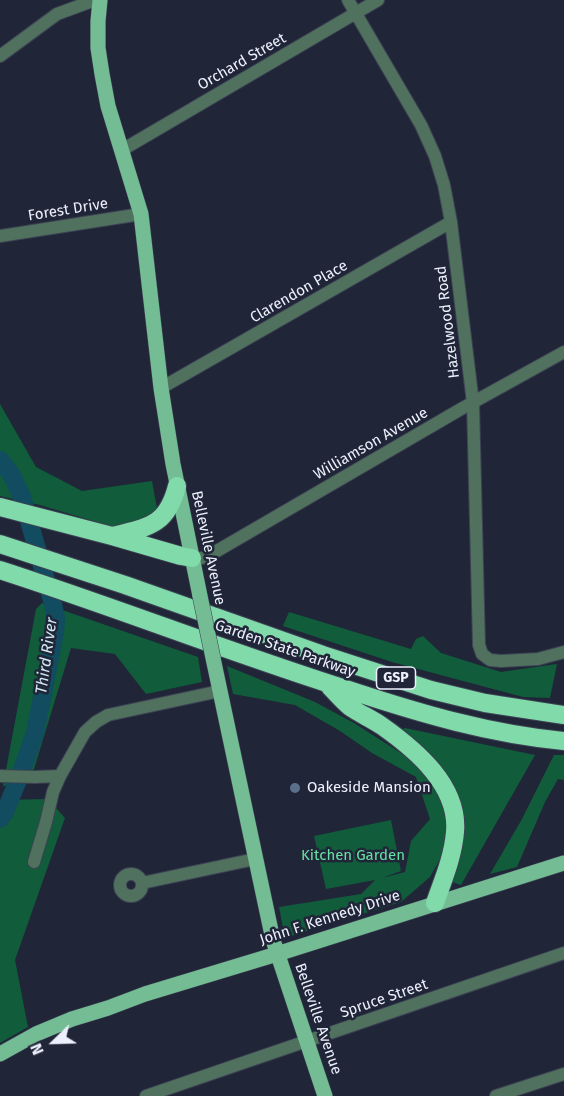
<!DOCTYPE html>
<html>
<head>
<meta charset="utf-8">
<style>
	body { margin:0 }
	#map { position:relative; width:564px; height:1096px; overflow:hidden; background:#202638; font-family:"Fira Sans",sans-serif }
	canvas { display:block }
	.north { position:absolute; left:24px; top:1012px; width:60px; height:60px; -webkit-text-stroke:4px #202638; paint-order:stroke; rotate:247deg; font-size:16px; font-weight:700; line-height:24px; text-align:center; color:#edf1fd }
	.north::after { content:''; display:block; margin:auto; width:21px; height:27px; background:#edf1fd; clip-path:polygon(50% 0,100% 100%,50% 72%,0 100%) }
</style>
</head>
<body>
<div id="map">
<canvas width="564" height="1096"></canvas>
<div class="north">N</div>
</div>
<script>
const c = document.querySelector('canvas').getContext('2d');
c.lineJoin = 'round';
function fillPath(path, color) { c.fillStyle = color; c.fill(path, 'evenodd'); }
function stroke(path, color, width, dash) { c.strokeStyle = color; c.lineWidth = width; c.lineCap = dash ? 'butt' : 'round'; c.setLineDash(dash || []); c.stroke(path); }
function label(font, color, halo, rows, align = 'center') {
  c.font = font + ' "Fira Sans",sans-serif'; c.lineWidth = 5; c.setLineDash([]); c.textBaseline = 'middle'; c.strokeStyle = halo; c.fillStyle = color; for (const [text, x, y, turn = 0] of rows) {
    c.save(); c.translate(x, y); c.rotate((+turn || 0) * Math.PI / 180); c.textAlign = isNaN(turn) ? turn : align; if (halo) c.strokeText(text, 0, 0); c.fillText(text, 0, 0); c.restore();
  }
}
const green = new Path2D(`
	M0,404L36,467L82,491L152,481L157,509L137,525L113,527L40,505L0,496Z
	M42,603L198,657L202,682L146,694L115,654L71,648L34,769L24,784L3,786L36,609Z
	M289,612L411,649L416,639L423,636L441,653L501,672L557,664L550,698L523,697L392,662L283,626Z
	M227,666L315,702L354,723L404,755L437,786L447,816V847L430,877L401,902L285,938L279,907L361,894L375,880L326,889L314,836L391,820L401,871L382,878L405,872L411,841L430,819L416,777L372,753L340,731L295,705L233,694Z
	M405,728L535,755L461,885L449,881L459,809L397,731Z
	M554,755H564V780L558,779L545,802L517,867L490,874L522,819Z
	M48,799L65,818L15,960L28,1027L0,1043V800Z`);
const river = new Path2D(`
	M0,460L11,474L22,497L53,604L56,618L55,633L35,733L21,773L4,814L0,819`);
const minor = new Path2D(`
	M348,0L421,125L435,156L444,185L451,222L473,403L479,645L482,654L490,660L501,661L538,659L564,652
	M0,56L57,14L95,0
	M122,150L378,0
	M0,236L141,214
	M161,388L451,222
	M192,558H202L210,555L461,409L564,352
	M0,776L35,777L60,776
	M34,862L46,822L53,792L60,776L85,732L96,722L108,715L220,691
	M120 885a11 11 0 1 1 22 0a11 11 0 1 1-22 0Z
	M142,883L255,859
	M146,1096L564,953
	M496,1096L564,1074`);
const major = new Path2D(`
	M100,0L98,21V48L102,74L108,106L141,214L161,388L173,464L200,596
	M213,658L273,940L325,1096
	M0,1054L36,1034L72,1019L108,1008L145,994L277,954L564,863`);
const highway = new Path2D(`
	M0,507L112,536L181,556L192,558
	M113,536C148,527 167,526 177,486
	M0,544L125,585L323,655L431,690L485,703L564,715
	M0,570C118,608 234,654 352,691C422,714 490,734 564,741
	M330,687C337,694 343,701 350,707C360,714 372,719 382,726C416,750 459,786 455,832C453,857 443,880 435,903`);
const majorBridge = new Path2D(`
	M200,596L213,658`);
const markers = [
	[295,788,6,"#5c6f8a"]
];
const shields = [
	[396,678,39]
];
const shieldNames = [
	["GSP",396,678]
];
const streetNames = [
	["Orchard Street",242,62,-30],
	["Forest Drive",68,210,-9],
	["Clarendon Place",299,292,-30],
	["Hazelwood Road",448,322,-97],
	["Williamson Avenue",371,444,-30],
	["Belleville Avenue",208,548,78],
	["Garden State Parkway",285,649,19],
	["John F. Kennedy Drive",330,918,-18],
	["Spruce Street",384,999,-19],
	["Belleville Avenue",318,1019,71]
];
const poiNames = [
	["Oakeside Mansion",307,788]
];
const parkNames = [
	["Kitchen Garden",353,856]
];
const waterNames = [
	["Third River",47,656,-82]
];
fillPath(green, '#105c3b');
stroke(river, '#114c60', 18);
stroke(minor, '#3d4254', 14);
stroke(major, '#3d4254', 16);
stroke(highway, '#3d4254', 20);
stroke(minor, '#4f715e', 12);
stroke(major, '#73bc94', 15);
stroke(highway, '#81daa9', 18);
stroke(majorBridge, '#3d4254', 16, []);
stroke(majorBridge, '#73bc94', 15);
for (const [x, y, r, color] of markers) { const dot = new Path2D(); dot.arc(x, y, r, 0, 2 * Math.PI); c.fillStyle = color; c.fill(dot); stroke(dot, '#202638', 2); }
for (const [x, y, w] of shields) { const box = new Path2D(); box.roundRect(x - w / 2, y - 11, w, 22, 4.5); c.fillStyle = '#202638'; c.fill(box); stroke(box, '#edf1fd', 1.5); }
label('bold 14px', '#edf1fd', null, shieldNames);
label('15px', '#edf1fd', '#202638', streetNames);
label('15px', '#edf1fd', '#202638', poiNames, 'left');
label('15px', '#67e0a3', '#202638', parkNames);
label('italic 16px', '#d1e8f2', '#202638', waterNames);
</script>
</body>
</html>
